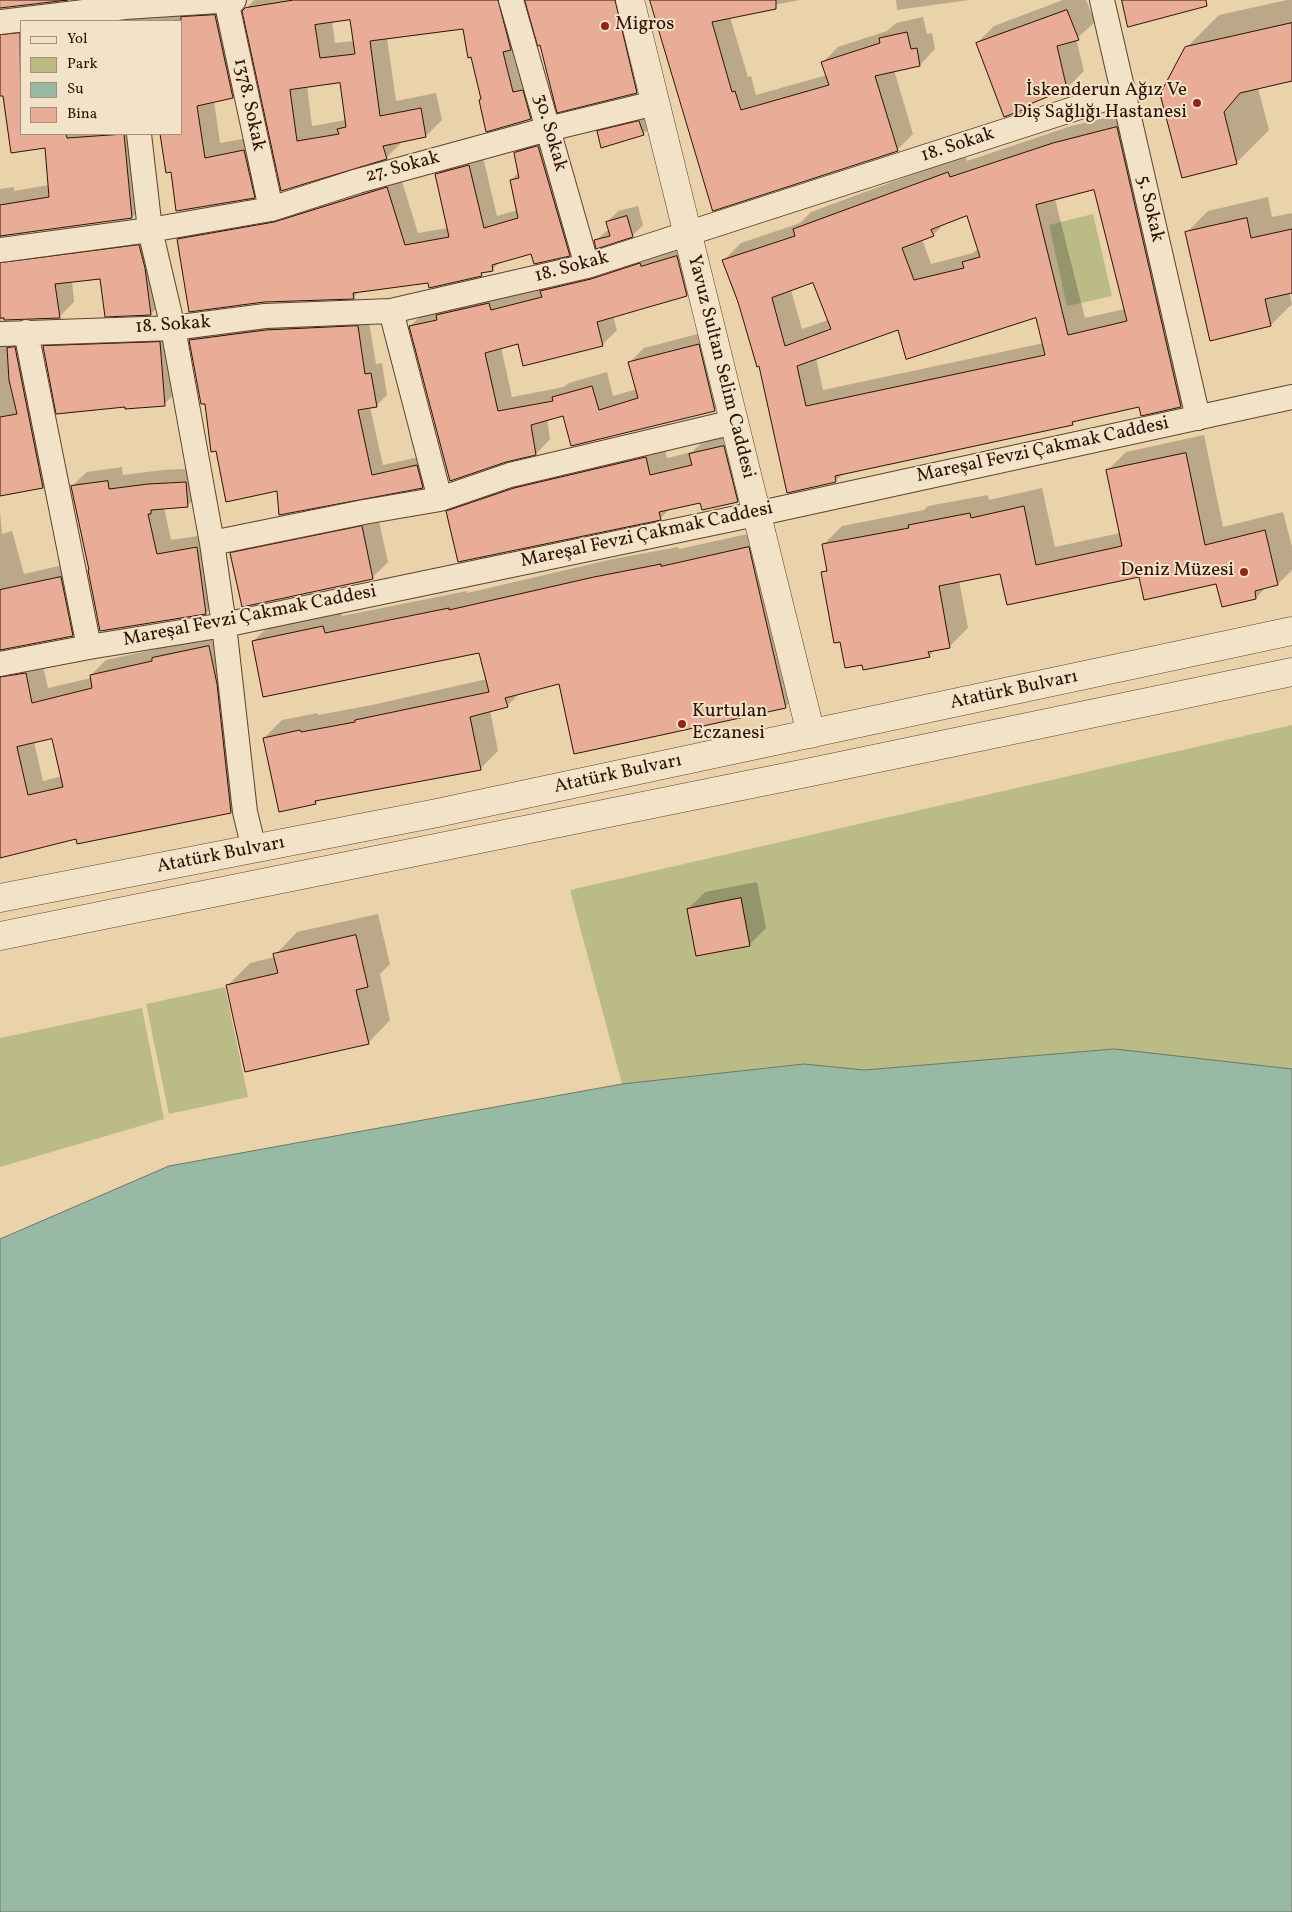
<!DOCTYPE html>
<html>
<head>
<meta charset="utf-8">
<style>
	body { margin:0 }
	#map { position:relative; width:1292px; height:1912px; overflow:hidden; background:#ead3ab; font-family:Vollkorn,serif }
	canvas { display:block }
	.legend { position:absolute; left:20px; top:20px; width:162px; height:115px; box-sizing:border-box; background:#f1e2c8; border:1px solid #a38f7b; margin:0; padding:6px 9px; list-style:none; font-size:15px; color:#2e1207 }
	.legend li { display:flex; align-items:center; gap:10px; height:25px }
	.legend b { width:25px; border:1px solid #a38f7b }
</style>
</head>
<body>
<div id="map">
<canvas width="1292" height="1912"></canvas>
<ul class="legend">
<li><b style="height:6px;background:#f1e2c8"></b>Yol</li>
<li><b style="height:14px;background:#bbbb86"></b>Park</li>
<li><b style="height:14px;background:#98b9a4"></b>Su</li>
<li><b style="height:14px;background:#e8ac97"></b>Bina</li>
</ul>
</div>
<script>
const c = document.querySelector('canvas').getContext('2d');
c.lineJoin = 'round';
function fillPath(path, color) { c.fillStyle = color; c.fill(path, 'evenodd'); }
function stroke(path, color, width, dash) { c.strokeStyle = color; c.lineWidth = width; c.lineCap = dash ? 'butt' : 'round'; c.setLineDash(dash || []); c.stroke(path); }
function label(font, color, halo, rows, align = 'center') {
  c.font = font + ' Vollkorn,serif'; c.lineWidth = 4; c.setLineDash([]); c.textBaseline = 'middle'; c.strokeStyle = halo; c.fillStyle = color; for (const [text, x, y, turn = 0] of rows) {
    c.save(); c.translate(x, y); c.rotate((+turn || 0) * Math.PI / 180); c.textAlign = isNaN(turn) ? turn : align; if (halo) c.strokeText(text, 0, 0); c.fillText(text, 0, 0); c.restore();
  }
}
const green = new Path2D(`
	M1093,214L1112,296L1067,306L1049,225Z
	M1292,725V1069L1115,1049L864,1070L804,1064L622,1084L570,890Z
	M225,987L248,1097L169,1114L146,1004Z
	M142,1008L164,1119L0,1167V1038Z`);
const water = new Path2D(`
	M1115,1049L1292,1069V1912H0V1239L169,1166L622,1084L804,1064L864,1070Z`);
const shadow = new Path2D(`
	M0,0H58L1,7L4,15L230,0L248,82L232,97L214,101L220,143L259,136L269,181L254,197L172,170L167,171L161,134H181V21H21V134H140L147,202L132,217L2,235L5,243L155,231L166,298L151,314L101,278L72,281L74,302L59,317L1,319L4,326L16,333L58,472L43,487L0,495V189L14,187V191L49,185L46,146L12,151L4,95H0Z
	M254,0H517L546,102L530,118L482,98L464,27L387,38L396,101L436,93L442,120L426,136L402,142L386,158L282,190L244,11ZM351,18L354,41L335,43L332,21ZM341,81L346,120L312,126L307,86Z
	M527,0H633L652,76L636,92L541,44Z
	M654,0H800L757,8L730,17L748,77L751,76L756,95L827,75L823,62L838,47L887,31L896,23L923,17L927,34L932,33L935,49L920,65L894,70L913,134L897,150L714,209Z
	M896,0H969L897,10Z
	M1063,0H1086L1095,22L1076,39L1084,71L1067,88L1037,100L1030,106L977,43L994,26Z
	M1287,0H1292V80L1258,88L1269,130L1236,163L1186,48L1219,15Z
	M650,111L654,123L643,134L598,132L609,121Z
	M1134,111L1198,389L1181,406L1142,414L1140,405L1075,420L1072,423L844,473L835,481L760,364L724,260L741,243L800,223L811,212L965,155L967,161L1071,126ZM1095,189L1125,309L1085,318L1055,199ZM968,215L979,248L973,253L931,264L922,239L933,235L944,224ZM814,281L828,320L802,329L791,290ZM1037,316L1044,343L823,390L816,358L899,328Z
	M551,134L582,242L569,255L532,253L500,262L492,270L485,271L481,275L360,291L353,298L179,240L191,227L400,175L418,233L448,228L436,175L449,162L482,153L497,216L517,210L511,180L519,172L515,153L528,140Z
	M1268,197L1272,217L1292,213V292H1289L1292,304L1271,325L1187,232L1208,211Z
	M638,206L643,225L632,236L595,241L609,229L607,222L618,211Z
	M691,242L701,280L686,295L613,316L617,330L602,345L519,342L501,347L512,397L564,387L569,383L607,372L613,396L637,389L630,362L644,348L713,330L729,395L715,410L564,415L547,419L550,439L536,454L410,326L425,312Z
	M368,316L376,364L382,363L387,395L376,406L370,407L383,465L428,455L433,476L422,487L278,490L206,402L190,340L201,329Z
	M173,329L178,391L164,404L44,347L58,333Z
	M740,430L754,484L737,501H701L670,508L660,519L448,512L465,495L663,441L667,458L692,452L708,437Z
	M1204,435L1223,527L1283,512L1292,547V570L1278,584L1266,587L1256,598L1217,583L1140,575L1001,573L959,580L968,628L949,647L936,649L929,656L863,664L841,641L823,573L828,568L824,544L842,526L924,510L928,506L988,495L989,500L1042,488L1055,547L1120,533L1107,471L1126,452Z
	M122,467L123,475L163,470L201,468L202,491L187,506L164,507L171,540L211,534L220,598L206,613L90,569L72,486L87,472Z
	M0,511L2,534L12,531L24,574L76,562L88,620L72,635L1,649L4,657L41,658L48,688L91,678V675L106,660L165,647L168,643L224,631L246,796L231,812L77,838L0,856ZM53,738L62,776L43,781L34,742Z
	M377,512L388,562L372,578L231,554L247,538Z
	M766,530L803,689L785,707L560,683L520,693L507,706L490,710L498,751L480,769L319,800L315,803L264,738L282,720L318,713V715L372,705L487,679L480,651L253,641L271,624L341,609L342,616L467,591V593L613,559L678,547L679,549Z
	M757,882L766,928L749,945L688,909L705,892Z
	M378,914L390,964L380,974L390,1020L368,1043L227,986L250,963L275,957V955L297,932Z`);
const building = new Path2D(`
	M0,0H68L0,8Z
	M294,0H498L511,50L503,52L513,92L523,90L531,119L486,132L479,100L481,99L471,57L468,58L463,29L370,41L380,116L421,108L426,137L383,146L387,159L281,191L242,11L245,8ZM350,20L355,54L320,58L315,25ZM340,83L346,127L337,129L339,134L297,141L290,90Z
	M525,0H615L637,93L557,113L540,45L538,46Z
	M650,0H776V9L712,22L732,92L735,91L741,110L829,85L821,62L880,43L879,38L907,32L911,49L917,48L920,66L875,76L898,151L713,211Z
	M1122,0H1206L1207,6L1128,27Z
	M1067,10L1079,40L1057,46L1067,89L1030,104L1031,107L1004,117L976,43Z
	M215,15L233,98L197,106L205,158L244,150L255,198L176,211L171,172L166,173L160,134H181V17Z
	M1292,23V81L1240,93L1224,112L1237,164L1182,178L1160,94L1185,47Z
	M20,33L21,134H66L67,138L124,134L132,218L0,236V205L49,197L45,148L11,153L3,96H0V35Z
	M639,121L644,135L601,148L597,131Z
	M1117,127L1181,407L1141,416L1139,407L1072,422L1073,425L835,476L836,482L787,493L759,366L757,367L738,302L722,260L795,236L793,229L948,172L950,177L1053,143ZM1094,190L1127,321L1068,335L1036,205ZM967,216L980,257L962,262L964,268L914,280L902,248L934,236L931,230ZM813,283L831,329L785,346L772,298ZM1036,318L1045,355L806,406L797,366L898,330L906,359Z
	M538,146L570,256L534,264L531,254L492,265L493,271L481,273L482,276L429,288L428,283L353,293L354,299L264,302L189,312L177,239L274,222L387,187L405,245L449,237L435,174L469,165L484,228L518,218L510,180L519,178L514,153Z
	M627,216L633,237L596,249L594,240L610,236L606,222Z
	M1247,218L1251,238L1292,229V293L1265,299L1271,326L1210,341L1185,232Z
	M139,245L145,268L151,315L105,317L100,279L55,284L60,318L4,320V318H0V263Z
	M677,256L687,296L597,322L603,346L523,366L518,344L485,353L498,411L553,401L552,397L592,386L599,410L638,398L628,362L699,344L715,411L571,446L563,416L531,425L536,455L506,462L450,481L409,326L437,320L436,315L489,303L491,310L542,297L540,291L591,279L640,263L641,266Z
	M358,326L365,374L371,373L377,407L358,410L372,475L417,465L423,488L279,515L277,491L226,502L216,451L211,452L205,404H201L189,340L266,330Z
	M160,342L165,406L125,409V407L56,414L43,346Z
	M15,347L43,488L0,496V417L17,414L9,380L7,348Z
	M724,446L738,502L702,510L700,503L659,512L661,520L458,562L446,511L514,488L646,457L650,475L692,465L689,454Z
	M1186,453L1205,545L1265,530L1278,585L1255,591L1256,599L1222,607L1216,584L1144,600L1139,577L1007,605L1000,574L939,586L950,648L928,652L930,657L863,670L862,665L845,668L840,642L834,643L821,572L827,571L822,544L909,528L908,525L970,513L971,518L1024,506L1036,565L1122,546L1106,470Z
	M108,481L109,489L148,484L186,482L188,507L151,510V514H148L157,554L197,547L206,614L100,631L88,570H89L71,486Z
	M362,526L373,579L242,607L230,553Z
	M749,547L786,708L574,754L559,684L505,698L508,707L470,717L481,770L315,801L316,804L279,812L263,738L300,730L301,732L355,722V720L489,692L479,653L263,697L252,641L323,626L325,633L449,608V610L594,577L661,564V566Z
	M61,577L73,636L0,650V590Z
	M209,646L217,684L231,813L77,844L76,839L0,858V677L26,673L32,703L92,688L90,675L152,661V658ZM52,739L63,787L28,795L17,747Z
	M741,898L750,946L696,956L687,909Z
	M356,935L368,987L356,990L369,1044L245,1072L226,985L278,973L273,954Z`);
const minor = new Path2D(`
	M226,0L271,209
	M511,0L587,266
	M1102,0L1198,418
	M0,22L125,7L234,0
	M139,134L150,230L173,328L212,543L224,625L245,812L254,849
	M0,250L150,230L271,209L358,181L548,129L655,103
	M391,311L440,499
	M26,332L89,647
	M0,334L173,328L265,316L391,311L587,266L1123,93
	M212,543L364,512L440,499L510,475L734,422
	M0,664L89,647L224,625L756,514L1292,397`);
const tertiary = new Path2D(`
	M630,0L811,734
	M0,898L437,813L1292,631
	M0,936L816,771L1292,672`);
const markers = [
	[605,26,5,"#8f2418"],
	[1197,103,5,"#8f2418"],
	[1244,572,5,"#8f2418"],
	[682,724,5,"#8f2418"]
];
const poiNames = [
	["Migros",615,26],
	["İskenderun Ağız Ve",1187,92,"right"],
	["Diş Sağlığı Hastanesi",1187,114,"right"],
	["Deniz Müzesi",1234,572,"right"],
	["Kurtulan",692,713],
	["Eczanesi",692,735]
];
const streetNames = [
	["1378. Sokak",248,105,78],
	["30. Sokak",549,133,74],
	["18. Sokak",958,146,-18],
	["27. Sokak",403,168,-15],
	["5. Sokak",1149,209,77],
	["18. Sokak",572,268,-15],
	["18. Sokak",173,326,-4],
	["Yavuz Sultan Selim Caddesi",720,367,76],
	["Mareşal Fevzi Çakmak Caddesi",1043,451,-12],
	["Mareşal Fevzi Çakmak Caddesi",647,536,-12],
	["Mareşal Fevzi Çakmak Caddesi",250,617,-11],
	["Atatürk Bulvarı",1014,691,-12],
	["Atatürk Bulvarı",618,775,-12],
	["Atatürk Bulvarı",221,856,-11]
];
fillPath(green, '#bbbb86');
fillPath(water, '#98b9a4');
stroke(water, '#6e7665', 1);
fillPath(shadow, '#0003');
fillPath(building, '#e8ac97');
stroke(building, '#2e1207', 1);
stroke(minor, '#5d4230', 26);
stroke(tertiary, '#5d4230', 29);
stroke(minor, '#f1e2c8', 24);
stroke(tertiary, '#f1e2c8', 28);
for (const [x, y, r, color] of markers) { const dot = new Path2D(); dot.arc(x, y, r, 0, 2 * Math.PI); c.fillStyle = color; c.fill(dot); stroke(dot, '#f1e2c8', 2); }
label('19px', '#2e1207', '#f1e2c8', poiNames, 'left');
label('19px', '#2e1207', '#f1e2c8', streetNames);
</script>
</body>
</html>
